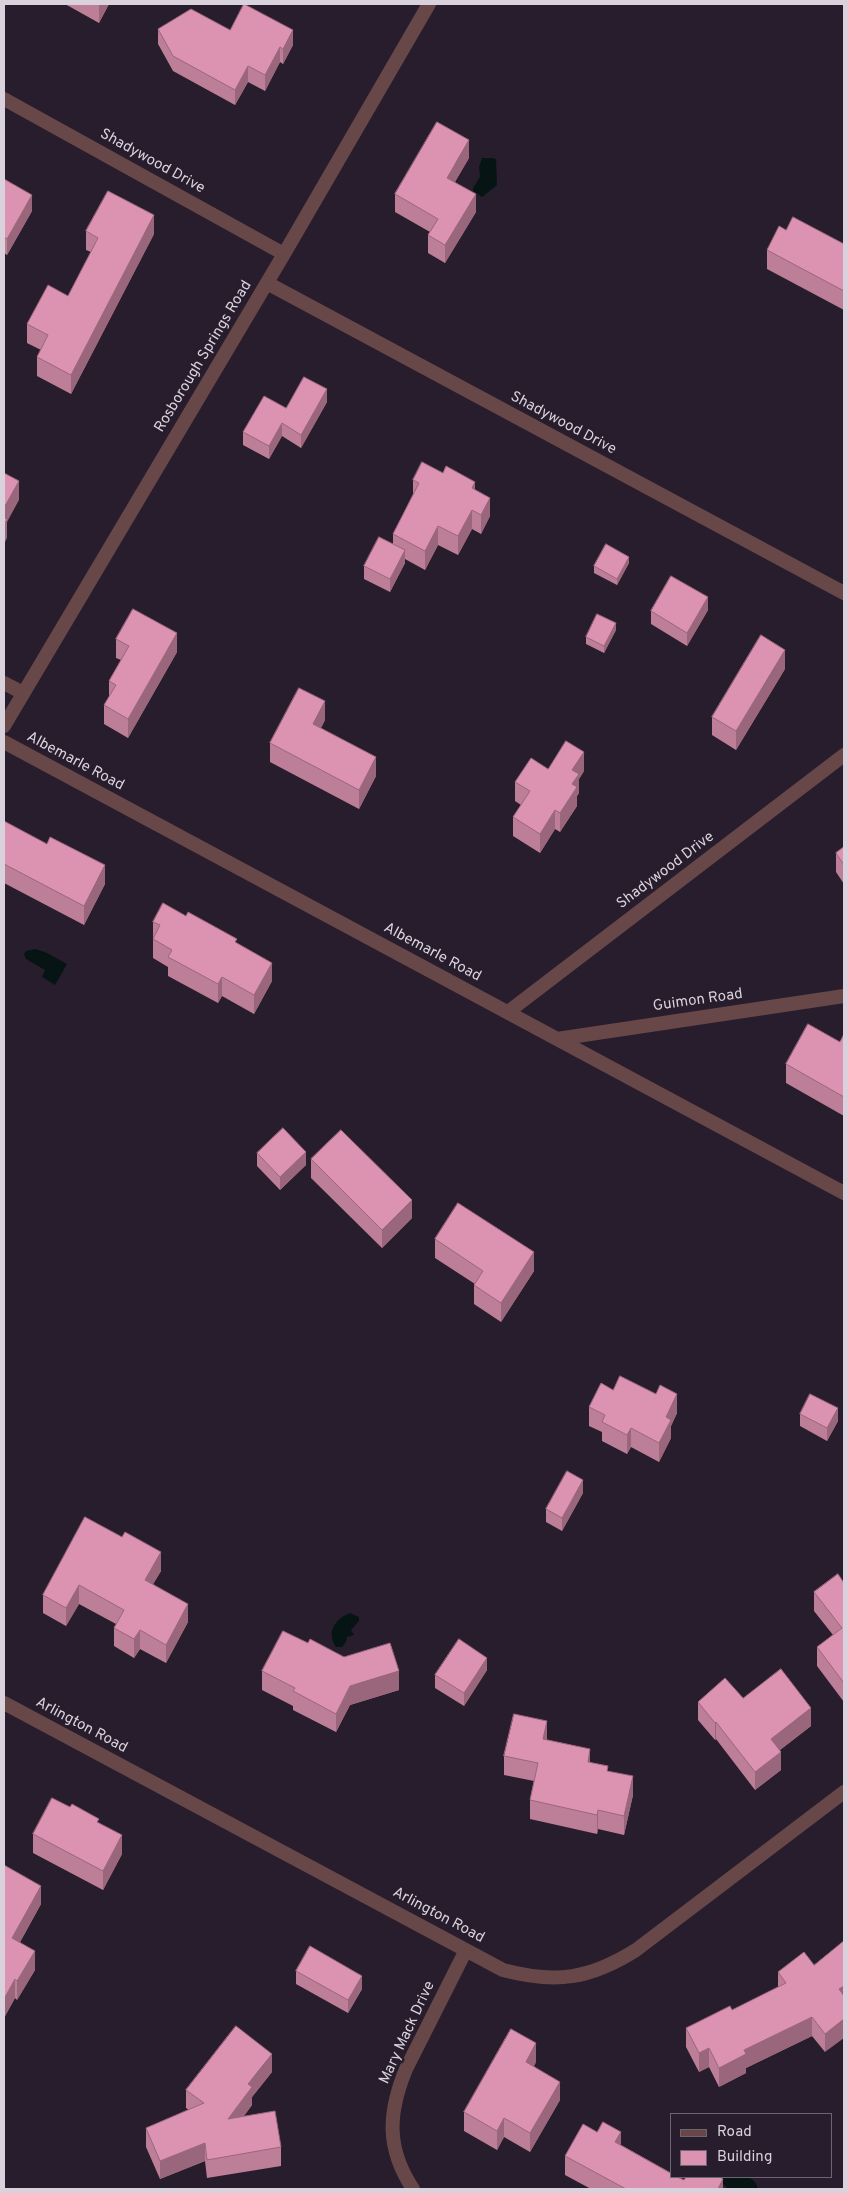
<!DOCTYPE html>
<html>
<head>
<meta charset="utf-8">
<style>
	body { margin:0 }
	#map { position:relative; width:848px; height:2193px; overflow:hidden; background:#271d2c; font-family:Overpass,sans-serif }
	canvas { display:block }
	.frame { position:absolute; inset:0; border:5px solid #d9d2dc; pointer-events:none }
	.legend { position:absolute; left:670px; top:2113px; width:162px; height:65px; box-sizing:border-box; background:#271d2c; border:1px solid #6e6572; margin:0; padding:6px 9px; list-style:none; font-size:15px; color:#d9d2dc }
	.legend li { display:flex; align-items:center; gap:10px; height:25px }
	.legend b { width:25px; border:1px solid #6e6572 }
</style>
</head>
<body>
<div id="map">
<canvas width="848" height="2193"></canvas>
<div class="frame"></div>
<ul class="legend">
<li><b style="height:6px;background:#674748"></b>Road</li>
<li><b style="height:14px;background:#dc92b1"></b>Building</li>
</ul>
</div>
<script>
const c = document.querySelector('canvas').getContext('2d');
c.lineJoin = 'round';
function fillPath(path, color) { c.fillStyle = color; c.fill(path, 'evenodd'); }
function stroke(path, color, width, dash) { c.strokeStyle = color; c.lineWidth = width; c.lineCap = dash ? 'butt' : 'round'; c.setLineDash(dash || []); c.stroke(path); }
function label(font, color, halo, rows, align = 'center') {
  c.font = font + ' Overpass,sans-serif'; c.lineWidth = 5; c.setLineDash([]); c.textBaseline = 'middle'; c.strokeStyle = halo; c.fillStyle = color; for (const [text, x, y, turn = 0] of rows) {
    c.save(); c.translate(x, y); c.rotate((+turn || 0) * Math.PI / 180); c.textAlign = isNaN(turn) ? turn : align; if (halo) c.strokeText(text, 0, 0); c.fillText(text, 0, 0); c.restore();
  }
}
const water = new Path2D(`
	M482,158H492L496,159L497,185L482,197L473,191V188L480,177L479,167Z
	M35,949L45,952L67,964L55,985L42,977L45,970L26,959L24,954L26,951Z
	M350,1613L359,1617V1621L351,1630L354,1635L347,1637L346,1642L342,1647H336C326,1632 335,1619 350,1613Z
	M723,2177C736,2177 754,2172 758,2189H728L721,2182Z`);
const minor = new Path2D(`
	M4,99L284,254
	M267,283L844,593
	M4,683L23,693
	M4,726L284,254L429,4
	M4,742L844,1193
	M508,1012L844,755
	M557,1039L844,996
	M4,1703L503,1970C556,1984 590,1979 636,1950L844,1792
	M413,2189C386,2148 388,2113 406,2069L466,1950`);
const wall = new Path2D(`
	M65,4H109L99,23Z
	M158,29L230,30L293,45L283,64L280,62L265,91L248,82L235,105L173,71L158,44Z
	M469,158L455,182L476,212L445,263L428,253V235L430,232L395,212V194Z
	M4,179L32,211L7,255L4,253Z
	M786,230L844,244V310L767,269V250Z
	M86,231L154,234L71,394L37,376V357L41,350L27,343V324L68,296L91,252L86,250Z
	M327,402L301,448L282,436L269,459L243,445V432L286,408Z
	M413,480L475,490L490,516L481,534L472,529L458,555L438,545L425,570L405,559V563L390,592L364,579V566L393,544V534L413,496Z
	M629,563L617,585L594,573V566Z
	M708,610L687,646L651,624V611Z
	M616,630L604,653L586,644V637Z
	M116,639L177,652L128,738L104,724V705L109,697V681L121,660L116,658Z
	M785,669L736,750L712,735V717Z
	M325,720L321,728L376,776L359,809L270,762V743Z
	M548,769L584,771L579,779V793L577,796V806L560,832L555,829L540,853L513,836V817L521,805L515,801V782Z
	M4,821L105,884L84,925L4,883Z
	M844,847V884L836,872V853Z
	M153,922L237,943L272,981L254,1014L222,996L218,1003L168,976V967L153,958Z
	M844,1034V1116L786,1083V1064L840,1042Z
	M257,1153L306,1165L280,1190L257,1166Z
	M311,1159L412,1218L382,1248L311,1178Z
	M435,1239L534,1271L501,1322L474,1304V1285L475,1284L435,1258Z
	M613,1390L677,1413L671,1426V1438L659,1462L631,1447L627,1454L602,1441V1432L589,1426V1407Z
	M800,1414L838,1421L827,1441L800,1426Z
	M583,1493L562,1531L546,1522V1509Z
	M85,1517L161,1571L153,1584L188,1622L166,1663L140,1649L134,1658L114,1646V1628L116,1624L79,1604L66,1626L43,1613V1595Z
	M844,1583V1702L817,1666V1647L833,1635L814,1611V1592Z
	M487,1670L464,1706L435,1688V1675Z
	M262,1671L399,1690L350,1705L336,1732L293,1710V1706L262,1690Z
	M743,1698L811,1726L780,1750L781,1770L755,1790L716,1739L715,1740L698,1720V1702Z
	M547,1740L608,1771L633,1795L624,1835L598,1829L597,1834L530,1819V1800L534,1781L504,1775V1756Z
	M99,1823L122,1854L103,1890L33,1853V1834Z
	M4,1865L41,1904L20,1942L35,1970L17,2000L15,1998L4,2018Z
	M844,1941L825,2052L812,2036L746,2068V2073L719,2087L709,2067L699,2072L686,2047V2028L732,2010L778,1987V1972L814,1965Z
	M296,1971L362,1989L348,2013L296,1984Z
	M536,2062L534,2066L560,2100L530,2152L504,2137L497,2150L464,2131V2112Z
	M272,2072L252,2097V2105L244,2116L281,2147V2166L207,2178L205,2161L160,2179L146,2147V2128L189,2110L186,2108V2090Z
	M621,2145L684,2180L723,2189H591L565,2175V2156Z`);
const shadedWall = new Path2D(`
	M99,4H109L99,23Z
	M293,30V45L283,64V49Z
	M280,47V62L265,91V75Z
	M248,66V82L235,105V90Z
	M469,140V158L447,195V178Z
	M476,194V212L445,263V245Z
	M32,195V211L7,255V239Z
	M154,215V234L71,394V375Z
	M327,389V402L301,448V435Z
	M282,423V436L269,459V446Z
	M19,481V500L7,522V538L4,544V508Z
	M475,482V501L472,488Z
	M490,498V516L481,534V515Z
	M472,510V529L458,555V536Z
	M438,526V545L425,570V551Z
	M405,550V563L390,592V579Z
	M629,557V563L617,585V579Z
	M708,597V610L687,646V633Z
	M616,623V630L604,653V646Z
	M177,633V652L128,738V719Z
	M785,650V669L736,750V731Z
	M325,701V720L313,743V724Z
	M584,752V771L579,779V793L577,796V806L560,832V813L572,770Z
	M376,757V776L359,809V790Z
	M555,810V829L540,853V834Z
	M105,865V884L84,925V906Z
	M272,963V981L254,1014V995Z
	M222,977V996L218,1003V984Z
	M306,1152V1165L280,1190V1177Z
	M412,1200V1218L382,1248V1230Z
	M534,1252V1271L501,1322V1303Z
	M677,1394V1413L671,1426V1438L659,1462V1443L666,1417Z
	M838,1408V1421L827,1441V1428Z
	M631,1428V1447L627,1454V1435Z
	M583,1480V1493L562,1531V1518Z
	M161,1552V1571L145,1598V1580Z
	M79,1585V1604L66,1626V1608Z
	M188,1604V1622L166,1663V1645Z
	M140,1630V1649L134,1658V1639Z
	M487,1658V1670L464,1706V1693Z
	M399,1671V1690L350,1705L336,1732V1714L350,1686Z
	M811,1708V1726L771,1757V1739Z
	M547,1721V1740L543,1739Z
	M716,1722V1739L715,1740V1723Z
	M590,1749V1768L588,1762Z
	M781,1752V1770L755,1790V1772Z
	M633,1776V1795L624,1835V1816Z
	M598,1810V1829L597,1834V1815Z
	M122,1835V1854L103,1890V1871Z
	M41,1886V1904L12,1957V1938Z
	M35,1951V1970L17,2000V1981Z
	M362,1976V1989L348,2013V2000Z
	M15,1979V1998L4,2018V1999Z
	M844,1986V2004L839,1989Z
	M812,2017V2036L746,2068V2073L719,2087V2068L744,2050Z
	M844,2019V2038L825,2052V2034Z
	M536,2043V2062L526,2081V2062Z
	M709,2048V2067L699,2072V2053Z
	M272,2054V2072L252,2097V2105L228,2137V2119L248,2084Z
	M560,2082V2100L530,2152V2133Z
	M504,2118V2137L497,2150V2131Z
	M621,2132V2151L615,2142Z
	M205,2143V2161L160,2179V2161Z
	M723,2179V2189H718Z`);
const building = new Path2D(`
	M244,4L293,30L283,49L280,47L265,75L248,66L235,90L173,56L158,29L191,9L230,30Z
	M437,122L469,140L447,178L476,194L445,245L428,235L438,219L395,194Z
	M4,179L32,195L7,239L4,237Z
	M108,191L154,215L71,375L37,357L48,335L27,324L48,285L68,296L98,238L86,231Z
	M793,217L844,244V291L767,250L779,226L786,230Z
	M304,377L327,389L301,435L282,423L269,446L243,432L264,396L286,408Z
	M422,462L443,473L446,466L475,482L472,488L490,498L481,515L472,510L458,536L438,526L425,551L393,534L419,483L413,480Z
	M4,473L19,481L4,508Z
	M4,518L7,519L4,525Z
	M379,537L405,550L390,579L364,566Z
	M606,544L629,557L617,579L594,566Z
	M671,576L708,597L687,633L651,611Z
	M133,609L177,633L128,719L104,705L116,685L109,681L129,646L116,639Z
	M597,614L616,623L604,646L586,637Z
	M761,635L785,650L736,731L712,717Z
	M299,688L325,701L313,724L376,757L359,790L270,743Z
	M566,741L584,752L572,770L579,774L572,784L577,787L560,813L555,810L540,834L513,817L530,791L515,782L531,758L548,769Z
	M4,821L47,844L50,837L105,865L84,906L4,864V865Z
	M844,847V865L836,853Z
	M163,903L186,916L188,912L237,939L235,942L272,963L254,995L222,977L218,984L168,957L172,950L153,939L160,925L153,922Z
	M808,1024L840,1042L844,1034V1097L786,1064Z
	M283,1128L306,1152L280,1177L257,1153Z
	M341,1130L412,1200L382,1230L311,1159Z
	M458,1203L534,1252L501,1303L474,1285L483,1271L435,1239Z
	M620,1376L656,1394L660,1385L677,1394L666,1417L671,1420L659,1443L631,1428L627,1435L602,1422L605,1415L589,1407L601,1383L613,1390Z
	M810,1394L838,1408L827,1428L800,1414Z
	M567,1471L583,1480L562,1518L546,1509Z
	M85,1517L122,1537L125,1532L161,1552L145,1580L188,1604L166,1645L140,1630L134,1639L114,1628L124,1610L79,1585L66,1608L43,1595Z
	M838,1574L844,1583V1683L817,1647L842,1628L814,1592Z
	M283,1631L308,1643L310,1639L344,1657L390,1643L399,1671L350,1686L336,1714L293,1691L295,1688L262,1671Z
	M459,1639L487,1658L464,1693L435,1675Z
	M781,1669L811,1708L771,1739L781,1752L755,1772L716,1722L715,1723L698,1702L725,1678L743,1698Z
	M514,1714L547,1721L543,1739L590,1749L588,1762L608,1766L607,1771L633,1776L624,1816L598,1810L597,1815L530,1800L538,1763L504,1756Z
	M52,1798L70,1807L72,1804L99,1819L97,1822L122,1835L103,1871L33,1834Z
	M4,1865L41,1886L12,1938L35,1951L17,1981L15,1979L4,1999Z
	M844,1941V1986L839,1989L844,1996V2019L825,2034L812,2017L744,2050L746,2054L719,2068L709,2048L699,2053L686,2028L730,2006L732,2010L786,1983L778,1972L804,1952L814,1965Z
	M310,1946L362,1976L348,2000L296,1971Z
	M236,2026L272,2054L248,2084L252,2087L228,2119L275,2111L281,2147L207,2160L205,2143L160,2161L146,2128L204,2103L186,2090Z
	M511,2029L536,2043L526,2062L560,2082L530,2133L504,2118L497,2131L464,2112Z
	M603,2122L621,2132L615,2142L672,2174V2177H677L684,2180L686,2177H720L723,2179L718,2189H626L565,2156L583,2124L597,2132Z`);
const streetNames = [
	["Shadywood Drive",152,162,29],
	["Rosborough Springs Road",204,357,-59],
	["Shadywood Drive",563,424,28],
	["Albemarle Road",75,762,28],
	["Shadywood Drive",666,871,-37],
	["Albemarle Road",432,953,28],
	["Guimon Road",698,1001,-8],
	["Arlington Road",81,1726,28],
	["Arlington Road",438,1916,28],
	["Mary Mack Drive",408,2033,-65]
];
fillPath(water, '#061414');
stroke(minor, '#674748', 14);
fillPath(wall, '#bd7e98');
fillPath(shadedWall, '#9a667c');
fillPath(building, '#dc92b1');
stroke(building, '#9a667c', 1);
label('15px', '#d9d2dc', '#271d2c', streetNames);
</script>
</body>
</html>
